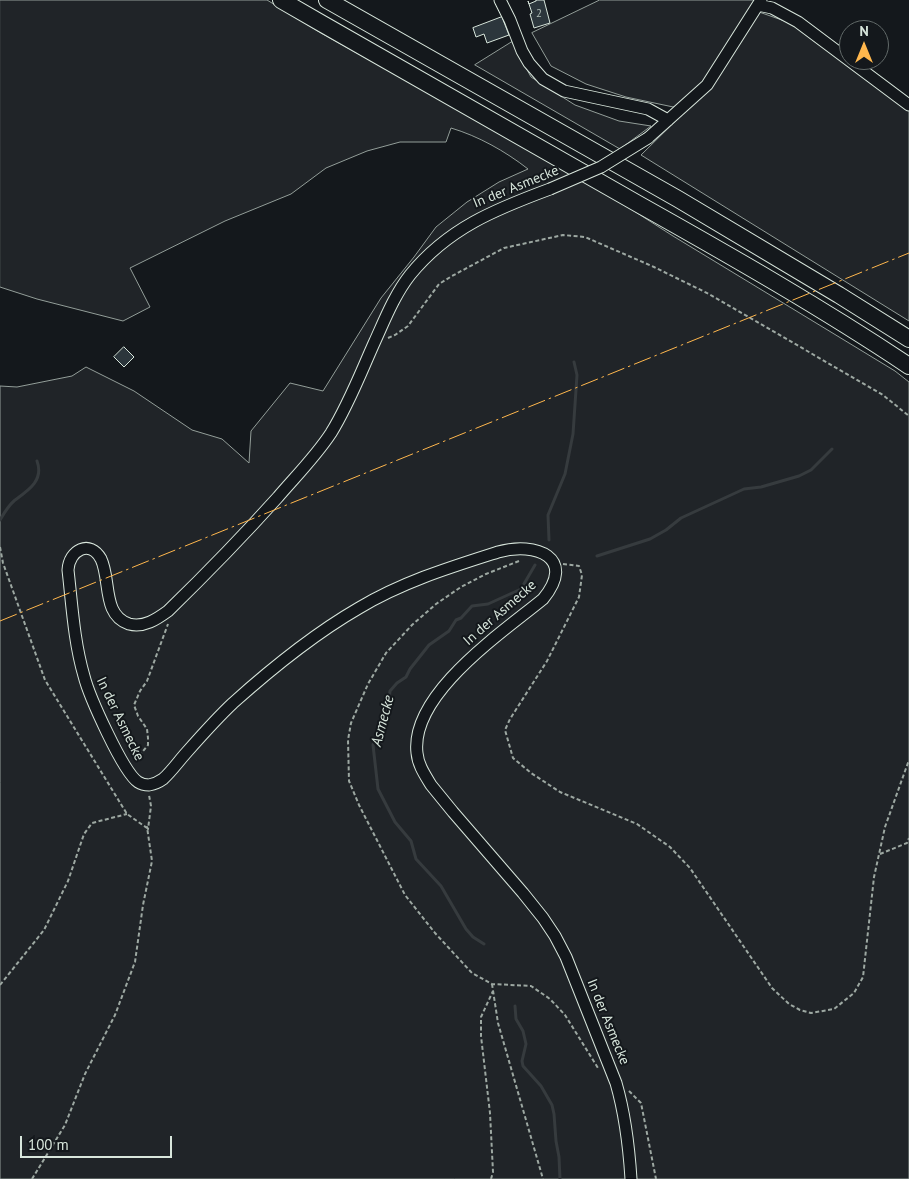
<!DOCTYPE html>
<html>
<head>
<meta charset="utf-8">
<style>
	body { margin:0 }
	#map { position:relative; width:909px; height:1179px; overflow:hidden; background:#14181c; font-family:"PT Sans",sans-serif }
	canvas { display:block }
	.north { position:absolute; left:839px; top:20px; width:50px; height:50px; box-sizing:border-box; background:#14181c; border:1px solid #626a69; border-radius:50%; rotate:0deg; font-size:14px; font-weight:700; line-height:20px; text-align:center; color:#d8e6dc }
	.north::after { content:''; display:block; margin:auto; width:18px; height:22px; background:#ffb74d; clip-path:polygon(50% 0,100% 100%,50% 72%,0 100%) }
	.scale { position:absolute; left:20px; top:1136px; width:152px; height:22px; box-sizing:border-box; border:2px solid #d8e6dc; border-top:0; padding-left:6px; font-size:15px; line-height:18px; white-space:nowrap; color:#d8e6dc; -webkit-text-stroke:4px #14181c; paint-order:stroke }
</style>
</head>
<body>
<div id="map">
<canvas width="909" height="1179"></canvas>
<div class="north">N</div>
<div class="scale">100 m</div>
</div>
<script>
const c = document.querySelector('canvas').getContext('2d');
c.lineJoin = 'round';
function fillPath(path, color) { c.fillStyle = color; c.fill(path, 'evenodd'); }
function stroke(path, color, width, dash) { c.strokeStyle = color; c.lineWidth = width; c.lineCap = dash ? 'butt' : 'round'; c.setLineDash(dash || []); c.stroke(path); }
function label(font, color, halo, rows, align = 'center') {
  c.font = font + ' "PT Sans",sans-serif'; c.lineWidth = 4; c.setLineDash([]); c.textBaseline = 'middle'; c.strokeStyle = halo; c.fillStyle = color; for (const [text, x, y, turn = 0] of rows) {
    c.save(); c.translate(x, y); c.rotate((+turn || 0) * Math.PI / 180); c.textAlign = isNaN(turn) ? turn : align; if (halo) c.strokeText(text, 0, 0); c.fillText(text, 0, 0); c.restore();
  }
}
const green = new Path2D(`
	M0,0H267L321,33L598,188L673,236L895,371L909,382V1179H0V386L17,387L72,376L86,367L134,391L192,430L222,439L249,463L251,431L290,383L323,391L381,298L414,257L436,227L467,202L499,182L528,169C505,151 478,136 451,128L446,142H400L367,151L326,168L291,194L225,221L130,268L150,307L123,321L37,299L3,288L0,287Z
	M600,0H758L704,82L678,108L626,97L586,84L551,66L532,33Z
	M759,12L796,25L909,108V321L641,155L711,86Z
	M512,42L531,77L575,105L619,121L651,126L620,149L475,65Z`);
const stream = new Path2D(`
	M0,520C4,513 9,505 15,500C29,490 44,480 37,461
	M549,540L548,515L565,474L573,434L577,375L574,362
	M597,556L650,539L666,530L681,518L744,489L761,487L799,476L811,470L832,449
	M484,944L473,937L466,929L441,886L416,859L411,841L395,822L378,789L373,745L376,737L384,725L387,717L390,691L397,683L406,677L410,669L429,645L449,631L456,620L461,618L472,606L488,604L521,589L535,565
	M515,1006L516,1019L523,1031L526,1044L522,1061L523,1066L541,1086L552,1105L554,1114L556,1141L559,1157L560,1179`);
const building = new Path2D(`
	M536,0H544L550,23L534,28L530,14L532,13L528,1L529,4L536,1Z
	M502,17L509,35L487,43L484,34L476,37L473,28Z
	M124,347L134,357L124,367L114,357Z`);
const path = new Path2D(`
	M388,338L395,335L408,326L439,284L452,276L504,248L563,235L585,237L654,267L709,294L883,395L909,416
	M0,547L3,563L45,680L127,814L147,828
	M519,561L486,574L461,587L436,604L412,625L386,653L368,684L351,723L348,740L349,781L359,805L405,895L435,933L472,973L492,984L531,986L550,999L565,1015L598,1068
	M563,564L579,566L582,575L579,597L547,661L510,719L505,730L513,758L531,773L560,792L637,824L670,847L690,868L772,988L789,1004L800,1010L811,1013L834,1009L854,993L863,977L874,877L885,827L909,760
	M135,761L148,745V738L147,729L138,716L134,705L140,691L147,681L168,624
	M880,854L907,843L909,838
	M492,984L498,1023L543,1179
	M0,985L44,930L68,881L84,834L92,823L127,814
	M629,1091L641,1103L656,1179
	M32,1179L65,1125L85,1074L115,1015L135,962L143,905L152,861L147,827L148,829L151,806L149,795
	M491,1179L493,1172L490,1113L481,1036V1017L493,991`);
const minor = new Path2D(`
	M500,0L510,20L522,51L529,63L543,79L564,91L648,109L668,120
	M758,5L772,8L798,22L909,105
	M648,138L707,85L761,0
	M550,189C496,209 448,228 410,275C395,294 385,319 375,341C361,372 349,404 331,433C316,456 296,476 278,497C243,536 206,574 168,611C157,619 144,628 129,624C102,615 111,580 101,559C90,539 69,550 68,570C72,605 74,642 84,676C89,696 123,772 138,782C141,784 145,785 149,785C154,784 159,782 163,779C171,772 178,762 186,753C201,736 216,719 233,703C272,668 314,634 359,608C402,582 451,567 498,552C536,541 577,558 543,599C503,632 410,694 417,753C418,765 425,775 431,785L453,812L523,893L543,918L555,936L566,957L616,1083C625,1114 629,1147 631,1179`);
const highway = new Path2D(`
	M281,0C400,69 520,136 640,205C731,256 822,308 909,366
	M327,0L678,199L839,295L909,339`);
const minorBridge = new Path2D(`
	M550,189L601,167L648,138`);
const power = new Path2D(`
	M0,621L909,253`);
const numberNames = [
	["2",539,14]
];
const streetNames = [
	["In der Asmecke",516,187,-22],
	["In der Asmecke",500,613,-41],
	["In der Asmecke",120,719,64],
	["In der Asmecke",608,1022,68]
];
const waterNames = [
	["Asmecke",383,721,-75]
];
fillPath(green, '#202428');
stroke(green, '#939e99', 1);
stroke(stream, '#363b3e', 3);
fillPath(building, '#2c363c');
stroke(building, '#d8e6dc', 1);
stroke(minor, '#d8e6dc', 13);
stroke(highway, '#d8e6dc', 18);
stroke(path, '#9da8a2', 2, [4, 2.5]);
stroke(minor, '#14181c', 11);
stroke(highway, '#14181c', 16);
stroke(minorBridge, '#d8e6dc', 13, []);
stroke(minorBridge, '#14181c', 11);
stroke(power, '#ffb74d', 1, [18, 4, 2.5, 4]);
label('11px', '#adbab4', null, numberNames);
label('14px', '#d8e6dc', '#14181c', streetNames);
label('italic 15px', '#d8e6dc', '#14181c', waterNames);
</script>
</body>
</html>
